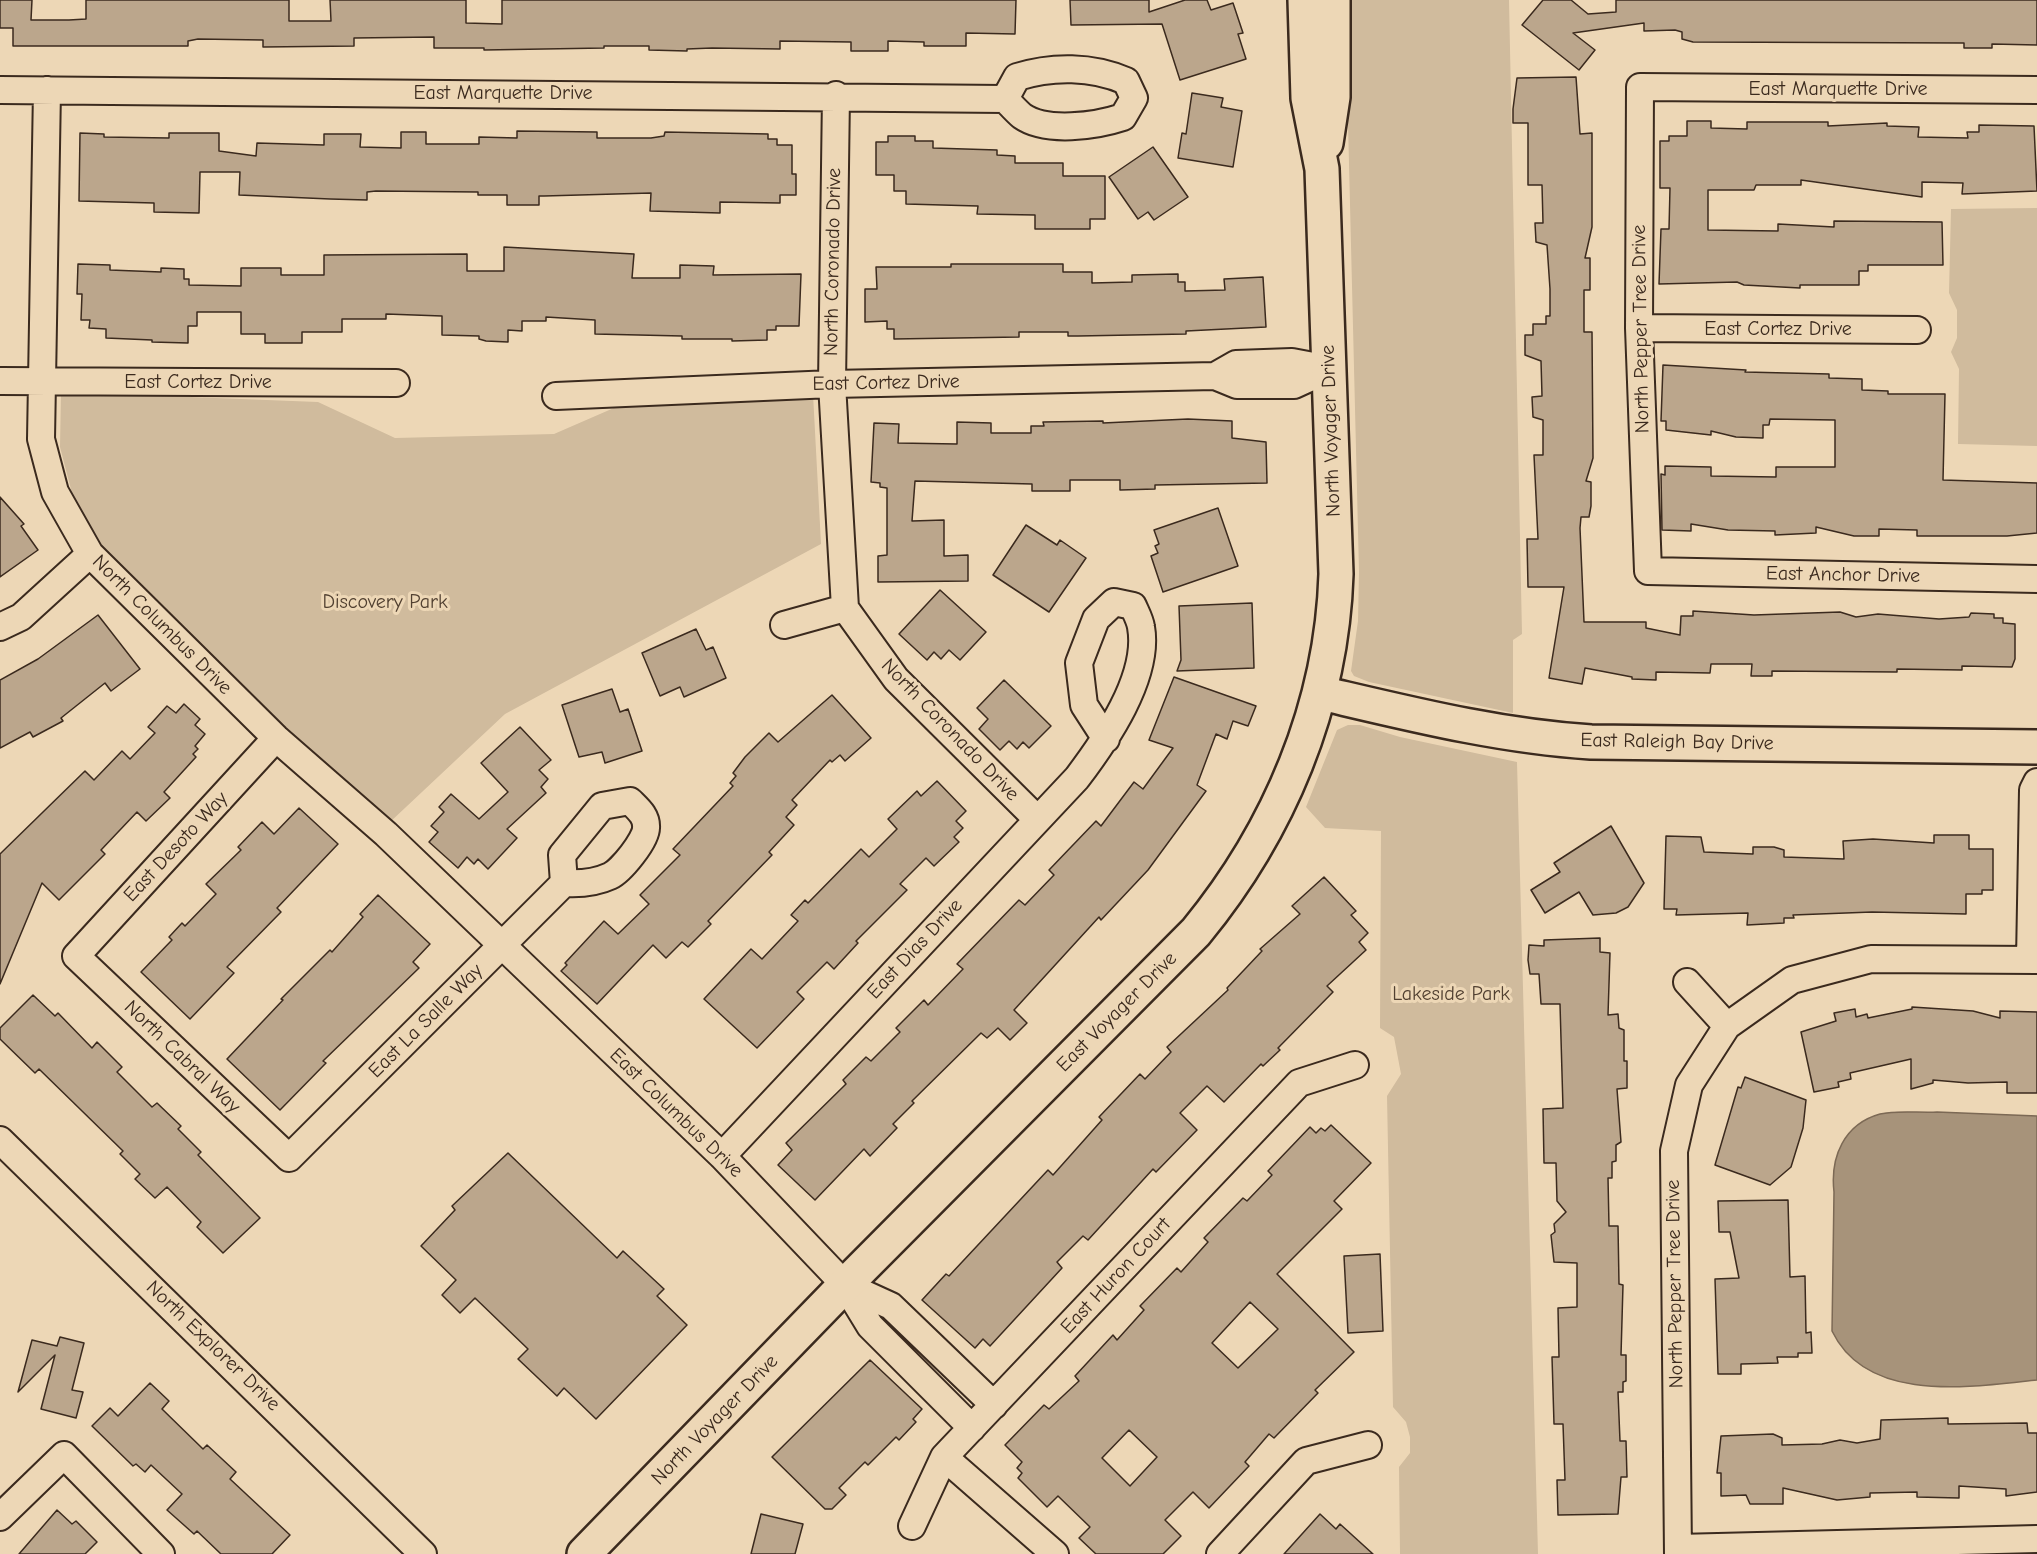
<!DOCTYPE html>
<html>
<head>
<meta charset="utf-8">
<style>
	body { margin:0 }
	canvas { display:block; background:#edd7b6 }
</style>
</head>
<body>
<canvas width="2037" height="1554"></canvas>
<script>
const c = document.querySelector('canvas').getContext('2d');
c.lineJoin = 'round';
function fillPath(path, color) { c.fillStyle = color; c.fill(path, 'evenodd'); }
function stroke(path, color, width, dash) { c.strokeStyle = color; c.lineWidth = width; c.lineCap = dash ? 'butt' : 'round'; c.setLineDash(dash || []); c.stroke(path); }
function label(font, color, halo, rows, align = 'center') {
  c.font = font + ' "Comic Neue",sans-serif'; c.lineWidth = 6; c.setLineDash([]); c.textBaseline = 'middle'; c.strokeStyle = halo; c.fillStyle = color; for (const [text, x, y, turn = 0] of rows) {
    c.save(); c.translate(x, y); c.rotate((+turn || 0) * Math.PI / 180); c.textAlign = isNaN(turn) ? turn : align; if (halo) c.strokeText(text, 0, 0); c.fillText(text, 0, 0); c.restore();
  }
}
const green = new Path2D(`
	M1345,0H1509L1522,634L1513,640V713L1369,682L1354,676L1351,671L1358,621L1359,572Z
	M2037,208V446L1958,444L1959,369L1951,352L1957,338V310L1949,293L1951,209Z
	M61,392L318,402L395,438L554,434L623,404L813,394L821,544L505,714L389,823L284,732L107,556L73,497L60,447Z
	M1348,725H1360L1400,737L1517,762L1538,1554H1400L1399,1467L1410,1453V1437L1406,1422L1393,1407L1387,1096L1401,1074L1394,1037L1380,1028L1381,831L1325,828L1306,807L1337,730Z`);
const water = new Path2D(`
	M1937,1112L2037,1116V1380C1970,1387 1867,1404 1832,1331L1834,1192C1830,1157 1844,1124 1880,1114C1897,1110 1919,1113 1937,1112Z`);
const building = new Path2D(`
	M0,0H32L31,20H69L86,19V0H289V21H331L330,0H466V23L502,24V0H1016L1015,34L966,33V46H924V42L888,41V51H851V42L780,41V49L712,48L687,49V51L649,50V46H604V48L484,50V48H434V37L354,38V46L263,47V40L198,39L188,41V46H13V28H0Z
	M1070,0H1149V12L1185,0H1207L1211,10L1233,3L1243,33L1238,34L1246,59L1180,80L1162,24L1071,25Z
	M1543,0H1571L1588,14L1616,12V0H2037V45L1992,44V48H1964V43L1693,42L1682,39V32L1675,30L1644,31V23L1573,33L1595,50L1579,70L1522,25Z
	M1576,77L1580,134L1592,133V227L1585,258H1590V290H1584V332H1592L1593,458L1586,481L1591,482V506L1589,517H1581L1580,528L1584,622H1646V628L1680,635L1681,616H1693V611L1754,615L1840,612L1856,617L1878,614L1939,619L1969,617L1971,613L1994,614V618H2003V623L2015,624V659L2012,667L1962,666V670L1897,669V672L1772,671V676H1751L1752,664H1711L1710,673L1656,672V680L1632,679V677L1585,668L1582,684L1549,678L1564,587H1528L1527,539H1538L1534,455H1543V420L1533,417L1532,397L1542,396L1541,361L1525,355V335H1533V324H1546V316H1550V289L1547,245L1536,242L1535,223H1543L1542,185H1528V123H1513V109L1517,78Z
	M1192,93L1223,98L1221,107L1242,111L1233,167L1178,158L1182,133L1186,134Z
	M1687,121H1711V128L1747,129V122H1828V126L1887,123V126L1919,127L1918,137L1968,138L1967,132H1979V125L2034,126L2037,191L1962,194L1963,183L1922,182V197L1801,180V185H1756L1754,190H1708V230L1778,231V224L1834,227V221L1942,222L1943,265H1868V271H1859V285H1800V288L1744,285L1737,282L1659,284L1661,229H1669L1670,188H1660V141H1669V136H1687Z
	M517,131L597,132V138H651L664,136L665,132L768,134V139H777V145H792V174H796V195H780V203L720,202V213L650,211L651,193L544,196H539V205H507V195H478V192L376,191L367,192V200L330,199L239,195L240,172H200L199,213L154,212V203L79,201L80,133L104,134V137L169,138V133H219V151L256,156L257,143L324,145V134H361L360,147L401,148V132H426V144H479V137L517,138Z
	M888,136H915V141H933V148L997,150V155L1015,156V163H1063V176H1105V219H1090V229H1035V215L977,214L978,206L906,204V191H894V175H876V142H888Z
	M1153,147L1188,197L1154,220L1148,212L1138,219L1109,177Z
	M504,247L634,254L632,278H680V265L714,266L713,275L801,274L799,326H776V330H767V340L732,341V339H682V336L595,334V320L546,317V321H522V331L508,330V342L486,341L479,339V336L442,335V316L386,314V319H342V332H302V343H265V334H241V312H197V326H188V343L152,342V340L106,338V329L89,328L90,320H81L82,294H77L78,264L110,265V270L161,272V268L184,269V279H189V285L241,286V268H281V275H324V255L467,254V271H504Z
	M951,264H1063V272H1092V283L1132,282V275L1178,274V282H1185V291L1225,290L1224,279L1263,277L1266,327L1186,331V334L1078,336H1068V332H1019V337L894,339V329H887V321L865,322V289H877L876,267H951Z
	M1663,365L1746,370L1745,372L1829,374V378L1862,379V390L1888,391V394H1945L1943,480L2037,483V533L2007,536H1917V530L1879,529V536H1854L1816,527V533L1775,535V531L1728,530L1691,524V531L1662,530L1661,474L1665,475V466L1711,467V476L1776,477V467H1835V420L1770,419L1769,425H1763V438L1736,437L1711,431V435L1666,430V421H1661Z
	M1188,419L1232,421V438L1266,442L1267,483L1155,485V489L1120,490V480H1070V491H1032V484L915,481L912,521L944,520V556L968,555V581L878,582V556L887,555V488L880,487V483L871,482L874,423L899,424L898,443L957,444V422L991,423V433H1031V426H1044L1043,422L1103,421V423Z
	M0,497L24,524L21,526L38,550L0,577Z
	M1218,508L1238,566L1163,592L1151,556L1158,553L1155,546L1159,544L1154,530Z
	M1026,525L1057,545L1060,540L1086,558L1049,612L993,575Z
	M940,590L986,632L960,660L949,650L941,659L934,652L927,660L899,634Z
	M1252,603L1254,668L1177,671L1181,660L1179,606Z
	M98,615L140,669L111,691L105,683L61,718L63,721L33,737L30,732L0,748V680L38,659Z
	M696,629L706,650L713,647L726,678L684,697L680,687L660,696L642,653Z
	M1174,677L1256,706L1248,726L1233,721L1227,739L1216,734L1197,785L1206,791L1148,870L1101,920L1099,917L1014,1010L1027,1023L1010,1040L998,1028L987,1038L981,1033L912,1101L914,1103L893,1124L897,1128L870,1156L864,1149L815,1200L778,1165L792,1150L786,1143L846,1084L843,1080L866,1057L871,1061L900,1032L896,1028L924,1000L928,1005L963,969L957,964L1019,900L1025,905L1054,875L1049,870L1096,821L1101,826L1134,782L1143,789L1173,748L1149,740Z
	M1004,680L1051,726L1029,748L1023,742L1017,749L1009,741L1000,750L979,729L988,719L977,708Z
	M612,689L620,712L628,709L642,751L605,763L602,752L579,757L562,705Z
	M832,695L871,738L845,761L840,755L832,762L830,760L792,800L797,805L786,817L794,825L769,852L772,855L708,921L711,924L688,947L682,942L666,958L653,945L597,1004L561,971L567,965L565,963L604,921L618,934L649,904L640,895L680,855L673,849L733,786L730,783L736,776L733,773L745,757L769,733L778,742Z
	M184,704L200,719L195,725L205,734L195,746L198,749L193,754L196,757L164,792L170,798L146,821L137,812L101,850L105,854L59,900L42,883L0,984V854L85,771L94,780L122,751L130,759L155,733L148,727L167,706L176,713Z
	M520,727L551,760L539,770L548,779L541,787L546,793L507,829L517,838L488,869L478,859L474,864L467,857L458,868L429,842L438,832L431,826L444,812L439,807L451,794L479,819L508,792L481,763Z
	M937,781L966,811L956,821L963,828L954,837L959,842L934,866L926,858L900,884L907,890L856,941L858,943L834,969L827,962L797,992L804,999L757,1048L704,999L751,949L762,959L798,921L791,915L805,900L808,903L861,849L869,857L897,829L888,819L917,791L921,796Z
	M299,808L338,844L277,908L281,912L227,967L234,973L190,1019L141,972L172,940L169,937L182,923L185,926L216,894L206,884L241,850L238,847L262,822L274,834Z
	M1611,826L1644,883L1628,907L1616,913L1593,915L1579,892L1545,913L1531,890L1560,872L1554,863Z
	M1934,835H1969V849H1993V890H1982V894H1966V914L1872,912L1793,915L1794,918H1784V923L1747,925L1748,913L1676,915L1677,909H1664L1666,836L1701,837L1704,852L1753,854V847H1774L1784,850V857L1844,859L1843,841L1873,839L1934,843Z
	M1324,877L1356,911L1351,915L1368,933L1359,942L1366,950L1327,986L1333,992L1278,1048L1280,1050L1263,1066L1261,1064L1224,1102L1207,1086L1180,1113L1197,1130L1156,1172L1153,1169L1088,1240L1083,1236L1057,1262L1062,1268L990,1346L983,1339L975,1348L922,1300L946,1274L949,1276L1048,1170L1053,1175L1102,1120L1099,1117L1140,1074L1145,1079L1171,1052L1167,1047L1228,990L1227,988L1262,951L1260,949L1300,914L1292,906Z
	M378,895L430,944L413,962L419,968L323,1061L326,1063L280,1110L227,1059L283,1000L281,999L330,950L332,952L363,917L360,914Z
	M1600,938V952L1610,953L1608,1015L1618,1014L1619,1028L1624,1030V1061H1627V1088L1617,1089L1621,1142L1616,1145V1161L1612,1162V1178H1608L1609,1226H1618L1619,1284L1623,1285L1621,1355H1626V1381L1623,1382V1392H1618L1620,1441H1626L1627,1477H1621L1618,1514L1558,1515L1557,1480H1565L1563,1424H1554L1552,1357H1559L1558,1308L1577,1307V1263L1554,1262L1551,1235L1555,1232L1554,1224L1566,1212L1557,1201L1556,1163H1544L1543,1109L1563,1108L1560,1004H1541L1539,974H1530L1528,960L1529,945L1544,946V940Z
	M33,995L55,1016L58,1013L92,1048L97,1042L122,1067L117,1072L152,1107L157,1103L181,1126L178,1129L201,1152L198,1155L260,1218L223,1253L197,1227L201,1222L167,1187L155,1198L135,1179L140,1174L120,1154L123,1151L39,1069L35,1073L0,1039V1028Z
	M1912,1007L1973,1011L2000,1018V1011L2037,1012V1093H2007V1082L1968,1083L1933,1080V1083L1911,1089V1059L1850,1073L1851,1079L1838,1082L1839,1087L1814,1092L1801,1032L1836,1021L1834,1013L1855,1009L1856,1017L1867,1014L1868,1018L1912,1009Z
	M1745,1077L1806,1100L1803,1128L1791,1167L1770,1185L1715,1165L1738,1087L1741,1088Z
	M1331,1125L1371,1163L1334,1201L1342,1209L1277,1274L1354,1352L1315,1390L1318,1393L1274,1438L1269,1434L1245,1462L1249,1466L1209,1508L1193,1492L1165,1520L1181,1536L1163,1554H1096L1079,1538L1090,1527L1058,1496L1047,1507L1018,1478L1022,1473L1017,1468L1022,1462L1005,1445L1044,1405L1049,1409L1079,1381L1075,1376L1113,1335L1117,1340L1144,1310L1140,1306L1177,1268L1181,1272L1208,1242L1204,1238L1243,1198L1247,1201L1272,1175L1268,1171L1310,1127L1316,1133L1321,1128L1325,1131ZM1250,1302L1278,1329L1238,1368L1212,1343ZM1129,1430L1157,1457L1130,1486L1102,1458Z
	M508,1153L617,1258L623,1251L664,1289L657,1296L687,1325L596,1419L564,1388L557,1396L518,1359L528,1349L475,1298L460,1313L442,1295L456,1280L421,1246L455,1210L452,1206Z
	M1788,1200L1790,1277L1805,1276L1806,1333L1811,1332L1812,1353H1798V1357H1777L1778,1363L1741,1364V1374H1718L1715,1279L1739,1278L1730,1232H1719L1718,1201Z
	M1380,1254L1383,1331L1348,1333L1344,1256Z
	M60,1337L84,1343L72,1390L83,1392L76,1418L41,1409L55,1355L18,1392L32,1340L57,1346Z
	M870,1360L922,1409L913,1419L916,1422L899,1440L896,1437L868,1465L865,1462L839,1488L846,1495L832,1509H825L772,1457Z
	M150,1383L169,1401L162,1409L203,1449L207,1445L236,1472L230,1479L290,1535L272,1554H221L197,1531L194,1534L167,1510L182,1494L151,1465L145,1472L136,1464L133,1466L92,1426L110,1408L118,1416Z
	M1948,1418V1424L2027,1423L2028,1433H2037V1492L2006,1496V1489L1959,1486V1498L1917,1497V1492L1870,1493V1497L1837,1500L1783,1488V1504H1750L1746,1495L1721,1496V1473H1717L1721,1436L1773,1434L1782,1438V1445L1822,1444L1840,1440L1857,1443L1880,1439L1881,1420Z
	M57,1510L72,1524L76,1521L97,1542L85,1554H19Z
	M761,1514L803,1524L795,1554H751Z
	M1320,1514L1336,1529L1340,1524L1373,1554H1284Z`);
const street = new Path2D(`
	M0,90L1005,99C1010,104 1016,111 1022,116C1046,133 1096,126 1123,117L1134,98L1126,81C1092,66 1052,66 1017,77L1005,99
	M47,90L41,439L55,492L90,554L276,738L386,834L722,1156L845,1285L870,1326L972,1428
	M2037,90L1640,87L1639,328L1648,571L2037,579
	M836,95L832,384L845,608L896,679L1037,819
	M1639,328L1917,330
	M1215,376L1236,364L1292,362L1329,369
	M0,381L396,383
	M556,396L832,384L1215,376L1237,385H1294L1329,369
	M784,625L845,608
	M0,627L21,617L90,554
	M276,738L76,956L289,1158L564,883C580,884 595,883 610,876C621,871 646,840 646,828C647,816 638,809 630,801L602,806L562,855L564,883
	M2030,960L2033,790L2037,782
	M1687,982L1727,1026
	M0,1140L423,1554
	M722,1156L1077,778C1105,741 1150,677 1141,627C1140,620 1136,613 1133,606L1114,602L1096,619L1079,663L1084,705L1106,739
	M845,1285L891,1306L994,1405
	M944,1457L1055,1554
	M0,1517L64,1455L161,1554
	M912,1526L944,1457L1299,1083L1355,1065
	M1678,1548L2037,1539
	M1220,1554L1306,1461L1368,1445
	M1678,1554L1674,1151L1689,1085L1727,1026L1792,980L1871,959L2037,960`);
const secondary = new Path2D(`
	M1326,143L1333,97V0
	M1321,693C1411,714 1498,736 1591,742L2037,747
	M584,1554L845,1285L1196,932C1279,831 1332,706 1336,574L1322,169L1308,98L1305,0`);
const streetNames = [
	["East Marquette Drive",1838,89],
	["East Marquette Drive",503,93],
	["North Coronado Drive",833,262,-89],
	["North Pepper Tree Drive",1641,329,-91],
	["East Cortez Drive",1778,329],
	["East Cortez Drive",198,382],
	["East Cortez Drive",886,383,-1],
	["North Voyager Drive",1331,431,-92],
	["East Anchor Drive",1843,575,1],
	["North Columbus Drive",162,625,45],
	["North Coronado Drive",950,730,46],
	["East Raleigh Bay Drive",1677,742,1],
	["East Desoto Way",176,847,-47],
	["East Dias Drive",915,949,-47],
	["East Voyager Drive",1117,1012,-45],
	["East La Salle Way",426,1021,-45],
	["North Cabral Way",182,1057,44],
	["East Columbus Drive",676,1113,44],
	["East Huron Court",1116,1276,-47],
	["North Pepper Tree Drive",1675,1284,-91],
	["North Explorer Drive",213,1346,44],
	["North Voyager Drive",715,1420,-46]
];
const parkNames = [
	["Discovery Park",385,602],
	["Lakeside Park",1451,994]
];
fillPath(green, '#d0bb9d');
fillPath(water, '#a7937a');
stroke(water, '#7c6955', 1.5);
fillPath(building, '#bba68c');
stroke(building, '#3b2a1e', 1.5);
stroke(street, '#3b2a1e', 30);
stroke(secondary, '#3b2a1e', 38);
stroke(street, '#edd7b6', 26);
stroke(secondary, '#edd7b6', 33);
label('20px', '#3b2a1e', '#edd7b6', streetNames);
label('20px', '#514031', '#edd7b6', parkNames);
</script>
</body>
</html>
